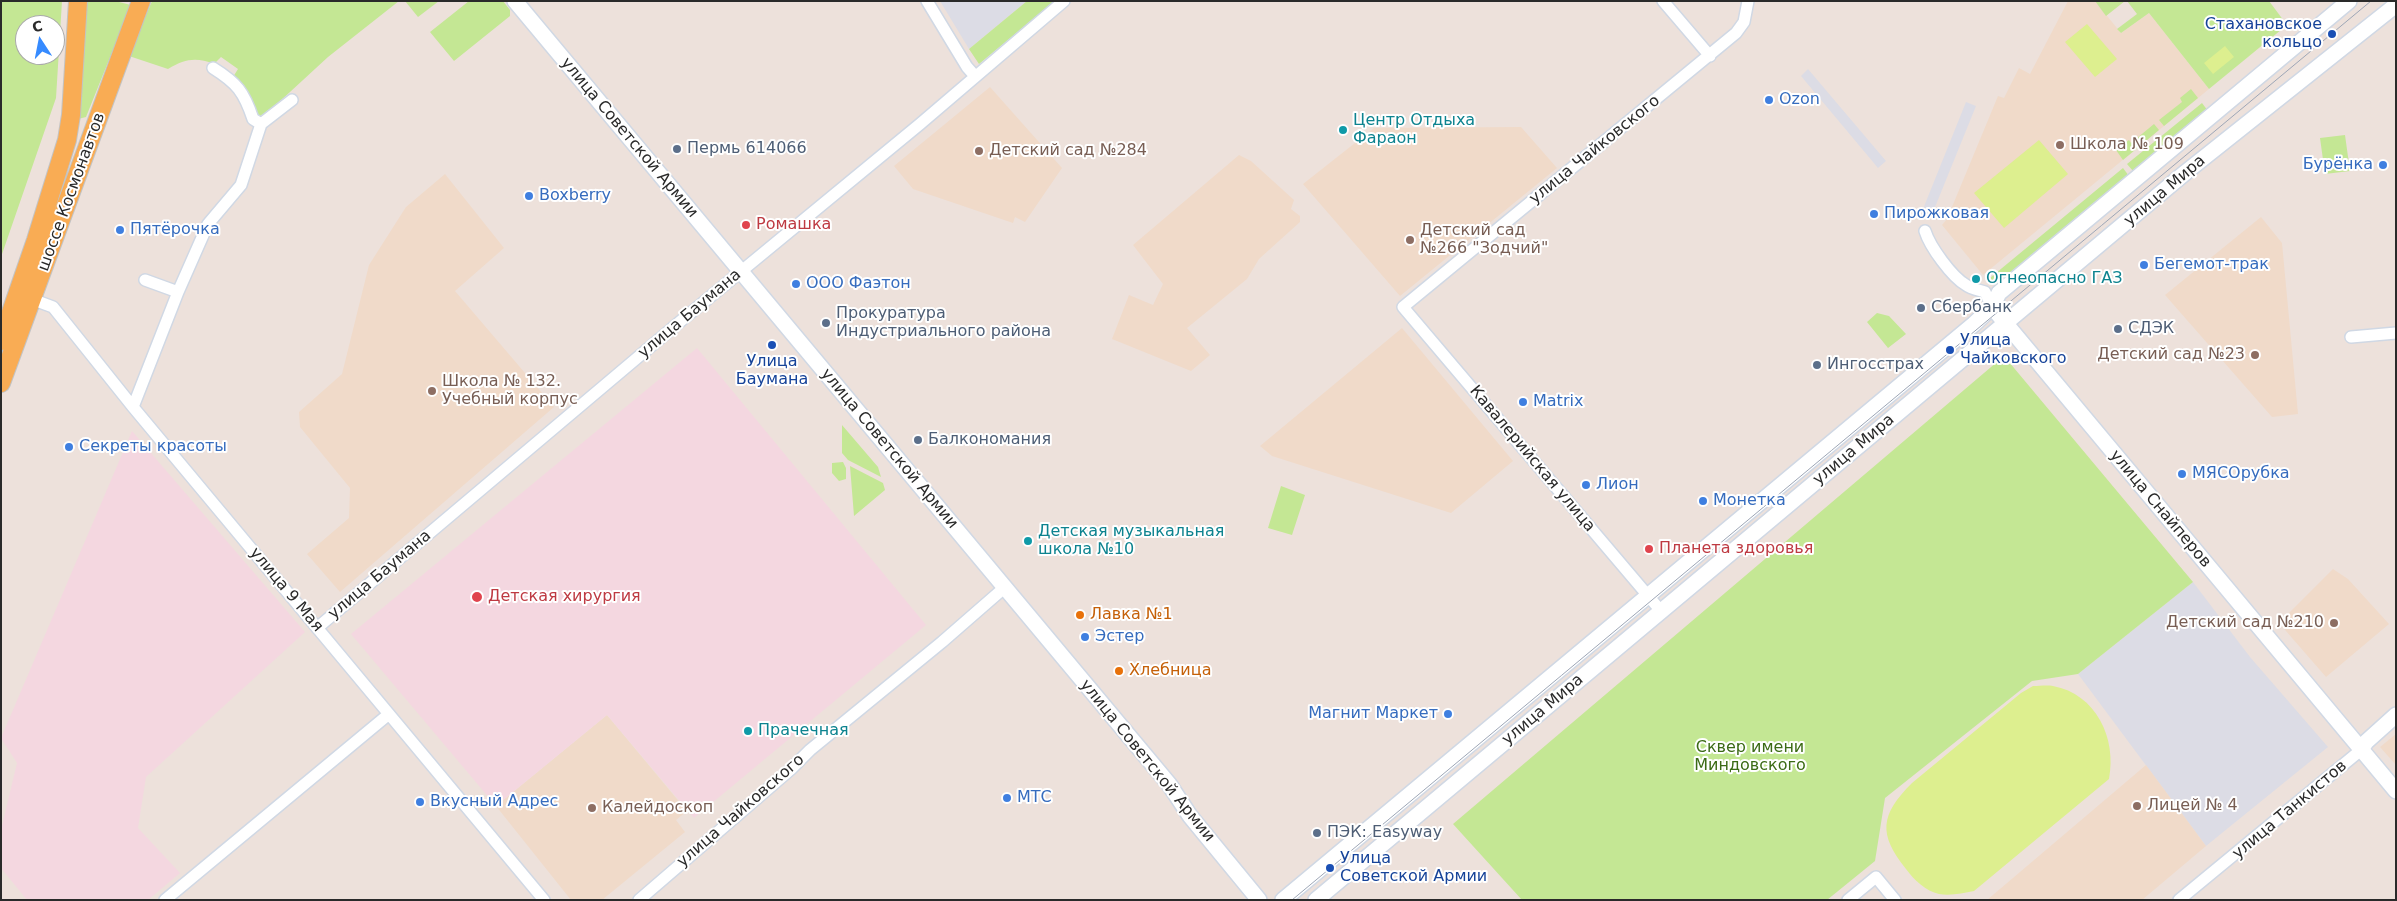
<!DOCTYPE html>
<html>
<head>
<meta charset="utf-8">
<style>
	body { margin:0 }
	#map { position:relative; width:2397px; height:901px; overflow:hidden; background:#ede1db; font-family:"DejaVu Sans",sans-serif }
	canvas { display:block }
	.frame { position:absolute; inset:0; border:2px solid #2a2a2a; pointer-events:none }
	.north { position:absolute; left:15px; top:15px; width:50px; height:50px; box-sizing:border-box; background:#fff; border:1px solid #aaa; border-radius:50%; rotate:349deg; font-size:14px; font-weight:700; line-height:20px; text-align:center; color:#2a2a2a }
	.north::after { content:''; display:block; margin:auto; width:18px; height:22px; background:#368bff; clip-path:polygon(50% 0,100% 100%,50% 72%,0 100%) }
</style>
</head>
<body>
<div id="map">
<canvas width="2397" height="901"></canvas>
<div class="frame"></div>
<div class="north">С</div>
</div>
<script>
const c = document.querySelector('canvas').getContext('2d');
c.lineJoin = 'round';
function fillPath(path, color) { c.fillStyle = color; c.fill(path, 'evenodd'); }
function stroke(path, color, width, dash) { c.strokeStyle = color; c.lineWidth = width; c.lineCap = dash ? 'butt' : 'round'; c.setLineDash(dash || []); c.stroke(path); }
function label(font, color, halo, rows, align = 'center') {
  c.font = font + ' "DejaVu Sans",sans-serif'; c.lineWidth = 4; c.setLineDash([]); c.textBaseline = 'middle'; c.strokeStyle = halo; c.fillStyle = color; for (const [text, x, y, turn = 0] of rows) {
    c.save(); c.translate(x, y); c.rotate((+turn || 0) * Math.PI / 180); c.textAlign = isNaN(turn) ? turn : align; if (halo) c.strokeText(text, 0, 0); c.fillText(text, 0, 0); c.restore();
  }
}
const industrial = new Path2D(`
	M940,1H1027L969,49Z
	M1808,69L1886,161L1878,168L1801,76Z
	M1966,102L1976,106L1931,217L1921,214Z
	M2193,582L2250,657L2328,747L2206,846L2078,674Z`);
const education = new Path2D(`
	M2068,1H2095L2121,33L2149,13L2209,89L1983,275L1942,225L1947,219L1998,96L2004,98L2019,68L2030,74Z
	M990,87L1062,168L1025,222L1015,217L1013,223L913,189L894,166Z
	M1521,127L1557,168L1400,296L1303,184L1374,128Z
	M1239,155L1251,161L1294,200L1291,209L1300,216V222L1259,259L1247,279L1187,328L1210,355L1191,371L1112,339L1129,295L1153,305L1163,284L1133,245Z
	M445,174L504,248L455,291L554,407L340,592L307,554L349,518L350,488L300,427L299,412L342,374L369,265L406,207Z
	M2261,217L2282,243L2298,414L2272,417L2165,295Z
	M1402,328L1513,461L1451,513L1272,456L1260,446Z
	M2333,569L2348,579L2389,624L2326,677L2279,623Z
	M607,715L687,811L676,820L685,832L602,900H571L496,806Z
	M2396,734V765L2380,747Z
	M2146,765L2206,846L2142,900H1987Z`);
const medical = new Path2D(`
	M697,348L926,625L694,818L607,715L496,806L351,634Z
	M132,431L305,632L146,777L138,828L180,873L148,900H27L1,868V830L17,763L1,738Z`);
const green = new Path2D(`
	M1,1H62L56,98L1,257ZM25,25H55V55H25Z
	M83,1H115L131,5L86,117L78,119Z
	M152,1H399L328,57L265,115L258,117L233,77L238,69L221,57L214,64C196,57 185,59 168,69L129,56Z
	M405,1H439L418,17Z
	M469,1H503L510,10V16L454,61L430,32Z
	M1027,1H1055L979,64L969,49Z
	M2095,1H2125L2106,16Z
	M2127,1H2269L2287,25L2209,89L2149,13L2121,33L2117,29L2137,14Z
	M2191,89L2198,98L2164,126L2159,120L2182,102L2180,98Z
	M2202,103L2208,111L2133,171L2127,164Z
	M2154,124L2159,130L2123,160L2116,150L2129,140L2131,143Z
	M2345,135L2350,171L2325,174L2320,138Z
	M2123,168L2129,176L1997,287L1990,278Z
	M1877,313L1889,316L1906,334L1888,348L1867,322Z
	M2004,356L2193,582L2078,674L2032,681L1885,798L1875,861L1827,900H1522L1453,824Z
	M842,425L878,467L881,477L848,460L842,453Z
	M843,462L846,468V479L839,481L832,473V463Z
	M850,466L883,483L885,490L854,516Z
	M1281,486L1305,495L1292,535L1268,528Z`);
const pitch = new Path2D(`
	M2087,24L2117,59L2095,77L2065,42Z
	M2225,46L2234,57L2213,74L2204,63Z
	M2039,140L2068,174L2004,228L1974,193Z
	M2033,686C2039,686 2047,685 2053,686C2096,694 2117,738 2109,779L1974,891C1963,893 1951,896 1939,894C1926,891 1914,880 1906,869C1878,834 1880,815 1912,783L2021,693Z`);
const street = new Path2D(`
	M927,1L967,67L975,76
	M1663,1L1710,56
	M213,68C237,83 244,92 253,119L261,124
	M1925,231C1930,247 1952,277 1966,285C1971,289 1979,290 1985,292L1992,307
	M145,280L178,292
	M26,297L53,307L133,407L544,900
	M2351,337L2396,333
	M133,407L178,292L208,224L241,185L261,124L292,100
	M1661,611L1403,307L1736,33L1744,22L1748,1
	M317,628L682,320L920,124L1064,1
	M165,900L389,714
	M639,900L791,769L810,750L942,642L1004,588
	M1848,900L1876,877L1895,900
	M2179,900L2361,750`);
const secondary = new Path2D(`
	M515,1L1169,784L1190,816L1259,900
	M1992,307L2396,791
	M2361,750L2366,742L2396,715
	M1283,900L1974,324L1992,307L1999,293L2349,1
	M1316,900L2186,172L2396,5`);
const primary = new Path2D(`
	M1,341L36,240L67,140L71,115L78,1
	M1,383L141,1`);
const tram = new Path2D(`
	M1292,900L2371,1`);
const markers = [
	[2332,34,5,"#1a4fb4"],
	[1769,100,5,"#3f7fe0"],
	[1343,130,5,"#0f9aa8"],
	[2060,145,5,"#8d6e63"],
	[677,149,5,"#5c6f8a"],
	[979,151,5,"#8d6e63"],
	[2383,165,5,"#3f7fe0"],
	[529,196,5,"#3f7fe0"],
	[1874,214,5,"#3f7fe0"],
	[746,225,5,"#e0444e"],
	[120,230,5,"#3f7fe0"],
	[1410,240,5,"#8d6e63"],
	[2144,265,5,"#3f7fe0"],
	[1976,279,5,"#0f9aa8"],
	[796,284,5,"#3f7fe0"],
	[1921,308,5,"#5c6f8a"],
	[826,323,5,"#5c6f8a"],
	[2118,329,5,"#5c6f8a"],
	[772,345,5,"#1a4fb4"],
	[1950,350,5,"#1a4fb4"],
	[2255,355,5,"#8d6e63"],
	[1817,365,5,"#5c6f8a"],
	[432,391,5,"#8d6e63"],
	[1523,402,5,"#3f7fe0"],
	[918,440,5,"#5c6f8a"],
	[69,447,5,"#3f7fe0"],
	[2182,474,5,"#3f7fe0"],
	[1586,485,5,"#3f7fe0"],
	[1703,501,5,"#3f7fe0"],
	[1028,541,5,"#0f9aa8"],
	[1649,549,5,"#e0444e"],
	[477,597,6,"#e0444e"],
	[1080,615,5,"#e8710a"],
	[2334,623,5,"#8d6e63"],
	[1085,637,5,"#3f7fe0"],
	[1119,671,5,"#e8710a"],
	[1448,714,5,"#3f7fe0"],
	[748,731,5,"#0f9aa8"],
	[1007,798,5,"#3f7fe0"],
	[420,802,5,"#3f7fe0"],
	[2137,806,5,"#8d6e63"],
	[592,808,5,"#8d6e63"],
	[1317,833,5,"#5c6f8a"],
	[1330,868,5,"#1a4fb4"]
];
const transitNames = [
	["Стахановское",2322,25,"right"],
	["кольцо",2322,43,"right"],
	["Улица",1960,341],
	["Чайковского",1960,359],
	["Улица",772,362,"center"],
	["Баумана",772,380,"center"],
	["Улица",1340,859],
	["Советской Армии",1340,877]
];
const shopNames = [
	["Ozon",1779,100],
	["Бурёнка",2373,165,"right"],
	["Boxberry",539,196],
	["Пирожковая",1884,214],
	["Пятёрочка",130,230],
	["Бегемот-трак",2154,265],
	["ООО Фаэтон",806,284],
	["Matrix",1533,402],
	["Секреты красоты",79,447],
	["МЯСОрубка",2192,474],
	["Лион",1596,485],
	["Монетка",1713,501],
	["Эстер",1095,637],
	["Магнит Маркет",1438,714,"right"],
	["МТС",1017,798],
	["Вкусный Адрес",430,802]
];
const cultureNames = [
	["Центр Отдыха",1353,121],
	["Фараон",1353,139],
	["Огнеопасно ГАЗ",1986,279],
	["Детская музыкальная",1038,532],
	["школа №10",1038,550],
	["Прачечная",758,731]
];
const streetNames = [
	["улица Советской Армии",629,138,50],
	["улица Чайковского",1595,150,-39],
	["улица Мира",2165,191,-40],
	["шоссе Космонавтов",72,192,-70],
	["улица Баумана",690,314,-40],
	["улица Советской Армии",889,449,50],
	["улица Мира",1854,450,-40],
	["Кавалерийская улица",1532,459,50],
	["улица Снайперов",2160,509,50],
	["улица Баумана",380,575,-40],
	["улица 9 Мая",286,590,50],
	["улица Мира",1543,710,-40],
	["улица Советской Армии",1147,761,51],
	["улица Танкистов",2290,810,-40],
	["улица Чайковского",741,811,-41]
];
const educationNames = [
	["Школа № 109",2070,145],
	["Детский сад №284",989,151],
	["Детский сад",1420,231],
	["№266 \"Зодчий\"",1420,249],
	["Детский сад №23",2245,355,"right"],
	["Школа № 132.",442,382],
	["Учебный корпус",442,400],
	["Детский сад №210",2324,623,"right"],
	["Лицей № 4",2147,806],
	["Калейдоскоп",602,808]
];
const serviceNames = [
	["Пермь 614066",687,149],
	["Сбербанк",1931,308],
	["Прокуратура",836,314],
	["Индустриального района",836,332],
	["СДЭК",2128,329],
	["Ингосстрах",1827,365],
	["Балкономания",928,440],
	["ПЭК: Easyway",1327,833]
];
const healthNames = [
	["Ромашка",756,225],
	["Планета здоровья",1659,549],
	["Детская хирургия",488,597]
];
const foodNames = [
	["Лавка №1",1090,615],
	["Хлебница",1129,671]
];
const parkNames = [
	["Сквер имени",1750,748],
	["Миндовского",1750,766]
];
fillPath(industrial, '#dcdce5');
fillPath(education, '#f0dac9');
fillPath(medical, '#f4d7e0');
fillPath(green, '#c4e794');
fillPath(pitch, '#ddef8f');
stroke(street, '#d0d8e4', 14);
stroke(secondary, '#d0d8e4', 18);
stroke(primary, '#c3c3c3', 20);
stroke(street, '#fff', 11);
stroke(secondary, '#fff', 15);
stroke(primary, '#f9ac54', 18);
stroke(tram, '#9da6b6', 1);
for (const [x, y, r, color] of markers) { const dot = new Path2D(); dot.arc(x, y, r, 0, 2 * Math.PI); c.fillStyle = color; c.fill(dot); stroke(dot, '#fff', 2); }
label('16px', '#164399', '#fff', transitNames, 'left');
label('16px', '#366cbe', '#fff', shopNames, 'left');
label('16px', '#0d838f', '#fff', cultureNames, 'left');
label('16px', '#2a2a2a', '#fff', streetNames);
label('16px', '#785e54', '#fff', educationNames, 'left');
label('16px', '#4e5e75', '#fff', serviceNames, 'left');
label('16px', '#be3a42', '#fff', healthNames, 'left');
label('16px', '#c56008', '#fff', foodNames, 'left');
label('16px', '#3b6b15', '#fff', parkNames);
</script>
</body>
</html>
